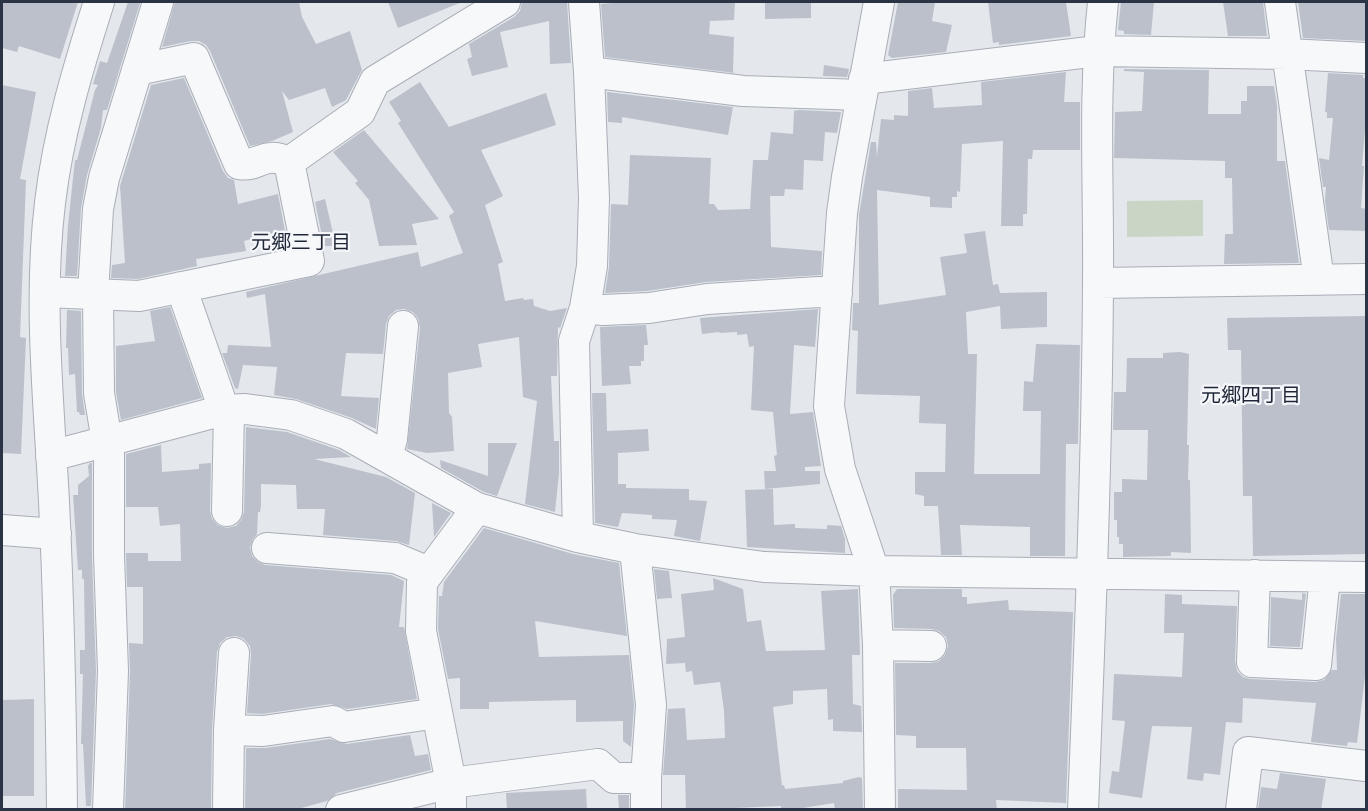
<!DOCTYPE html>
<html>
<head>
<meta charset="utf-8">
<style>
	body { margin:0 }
	#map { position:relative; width:1368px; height:811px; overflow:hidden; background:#e4e7ec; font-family:"Fira Sans",sans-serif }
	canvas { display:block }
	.frame { position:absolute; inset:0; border:3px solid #2b3445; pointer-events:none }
</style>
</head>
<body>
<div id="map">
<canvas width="1368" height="811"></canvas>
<div class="frame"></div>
</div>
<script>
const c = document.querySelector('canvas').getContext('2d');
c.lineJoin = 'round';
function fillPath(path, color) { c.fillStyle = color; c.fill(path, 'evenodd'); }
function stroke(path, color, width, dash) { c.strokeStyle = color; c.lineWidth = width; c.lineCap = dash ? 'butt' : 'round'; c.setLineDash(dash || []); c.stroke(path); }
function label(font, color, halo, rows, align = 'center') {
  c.font = font + ' "Fira Sans","Noto Sans JP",sans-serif'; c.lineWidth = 4.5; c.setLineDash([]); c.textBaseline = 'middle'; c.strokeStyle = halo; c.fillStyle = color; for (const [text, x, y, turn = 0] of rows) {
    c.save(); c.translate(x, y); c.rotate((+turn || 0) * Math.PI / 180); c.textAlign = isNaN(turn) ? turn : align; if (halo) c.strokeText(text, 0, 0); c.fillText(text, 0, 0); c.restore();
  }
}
const green = new Path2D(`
	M1203,200V236L1127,237V201Z`);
const building = new Path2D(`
	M2,2H78L60,59L19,46L17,52L2,48Z
	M128,2L140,3L107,110H103L101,128L87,175L81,208L77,276H65L68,225L75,160H77L95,90L98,85L93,84L100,61L107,63Z
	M175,2H299L302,17L316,44L350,31L362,70L346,100L332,107L325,88L289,100L282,91L293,132L272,141L250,146L210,51L206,45L199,41H191L162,47Z
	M388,2H462L398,28Z
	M522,2H567L571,63L550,64L549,21L500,32L508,67L472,76L467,59L472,57L469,44L514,17L520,11Z
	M623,2H735L734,20L710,21L709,34L734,37L733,72L735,73L605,57L601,4Z
	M765,2H811V18L765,19Z
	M898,2H935L932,21L952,25L946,52L892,58L888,55Z
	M988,2H1066L1071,36L999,45V42L993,43Z
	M1121,2H1154L1151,35L1124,34V31L1118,30Z
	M1223,2H1263L1267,36H1228Z
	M1298,2H1366V41L1303,38Z
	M824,65L849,69L847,77L823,76Z
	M1124,69L1209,70L1208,114H1241V101H1247V86H1274L1277,106V161H1285L1299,263L1224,264L1225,234H1233L1232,178H1225V161L1114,158L1115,112L1142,111L1144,72L1124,71Z
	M1066,72L1064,102H1080V150H1033L1032,159H1028L1027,214H1023V226H1001L1003,141L962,144L960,192L957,191V197H952V208L930,207V197L877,190L879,305L946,295L940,257L967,253L964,234L985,231L993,285L998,284L1000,293L1047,292V327L1001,329L1000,306L966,312L968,354H977L974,474H1040L1041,411H1023L1024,381L1033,382L1036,344L1080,345L1078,444H1066L1065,556H1030V527L960,525L962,555H941L938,506H924V496L915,494V472H945L946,424L919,423L920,396L856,394L858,331L852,330L853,306V303H859V215L871,142H876L877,157L881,119L894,120V115L908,116V91L932,88L934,108L982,105L981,82Z
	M1328,73L1363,75V78H1366V118L1362,166H1364L1361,208L1366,209V231L1329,230L1325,201L1326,187H1323L1319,158L1329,160L1333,118H1327V112H1325Z
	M184,78L223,171L228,178L234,180L238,204L278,194L288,247H284V230L244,241L246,251L196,259L197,266L138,279L111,278L112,265L125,263L120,186L151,85Z
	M420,82L449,127L546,93L556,125L481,150L503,196L485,205L503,262L498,264L505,301L523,298L524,300L533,299L534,306L550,311L567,308L560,328L558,327L557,376H551L554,441H559V473L555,512L525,504L537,401L523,397L519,337L478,344L482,367L448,373L449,413L452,417L454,451L427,453L407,449L420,328L418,318L413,312L404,309L396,310L389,316L386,324L383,354L346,353L341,396L379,398L376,429L352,418L296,399L274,395L277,367L243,365L238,389L235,388L222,353H227L228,345L271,347L265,294L247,298L246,292L418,252L421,267L463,253L449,216L454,212L398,123L401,121L389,102Z
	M2,85L36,92L20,179L26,180L20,337L26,338L21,454L2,453Z
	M607,92L733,107L728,135L622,117V123L608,122Z
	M799,110L841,112L837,133L825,132L823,161L804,160L803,190L785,189L784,196H770L771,247L822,251L821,275L706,282L647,291L605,293L609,267L611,204L628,205L630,155L711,158L709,204H714L718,210L750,209L753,160H768L771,132L793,134L794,111Z
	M364,130L439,219L412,224L417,245L379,246L369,200L355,183L358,181L333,152Z
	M325,199L336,246H324L315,202Z
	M170,307L202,398L121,420L116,392V346L155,341L150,311Z
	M818,309L815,347L794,345L790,414L813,412L821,466L805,467V471H820V484L765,489L764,471H776L774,456L777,455L773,412L751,410L754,346L749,347L747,334L737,335V332L720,333L719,332L702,334L700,318Z
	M67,310L81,311L82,393L85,415H80L79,412H77L75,374L69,375L68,348H66Z
	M1366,316V554L1253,556L1252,496H1243L1241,350H1228L1227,318Z
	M646,325L648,345H644V361H641V366H629L631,384L602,386L600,327Z
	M1180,352L1189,354L1187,445H1189L1188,480H1190L1191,553L1171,552V556L1123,557V544H1119V537H1117V520H1114V492H1122V479L1147,480L1148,430H1113L1114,392H1126L1127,358H1163V353Z
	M592,393H606L607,431L648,429L649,451L618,453V484H626V488L689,489V500L707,501L700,541L674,536L677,520L652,519V515L622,513L618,527L595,523Z
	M246,427L287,432L339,450L351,457L314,459L386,477L415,493L409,545L396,541L323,535L325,509H297L296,485L261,484V506L260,512H258L257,534L253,539L250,547L252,556L258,562L265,565L391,575L404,581L399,627H404L417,699L347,709L331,704L262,714L247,713L251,654L250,646L243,638L236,636L227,637L220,643L217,652L212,730L211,810H125L130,672L129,643L143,644V587H127L126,553H148V561H181L180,524L160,526L158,507H126V454L161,445L162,472L199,469V464L211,463L210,511L212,519L218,525L227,528L236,526L241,520L244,512Z
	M488,443H517L497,496L484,492L441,468L440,460L488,476Z
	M90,463H92V556L96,671L91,806H86L83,744H81L83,674H80V650H85L84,579H82V570H78L73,495H78V485L89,476L88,466Z
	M773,489L774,525L795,524V528L827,529V525L841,526L845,539V553L747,547L745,490Z
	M432,503L451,513L434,537Z
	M484,528L573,554L619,563L627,636L535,621L539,657L629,655L634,705L631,747L623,741V721L576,722V700L489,702V709H460V678L448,679L438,629L439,596H442L444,582Z
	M654,569L669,571L672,598L657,599Z
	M713,578L743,589L747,622L761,620L766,651L825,650L821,591L858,589L860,655H852L853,704L861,706L862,732L833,731V719L828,720L827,689L793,691V704L773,707L782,786L784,785L785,789L843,783V781L859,777L862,778L863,810H835L834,803L790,810H781V806L686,810L685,775H663L668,709L685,708L687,740L725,738L724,711L720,682L694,685L692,671L686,672L685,663L666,664L667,639L685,637L681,594L714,590Z
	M897,589H962V597H967V604L1008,600L1009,610L1073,612L1066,803L996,800L997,810H898V789L967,790L966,748H916V736L896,735L895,663H931L939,661L945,655L948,646L946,637L939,631L931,629L894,628L893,595Z
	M1302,593L1306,594L1300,647L1270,646L1271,597L1302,600Z
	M1165,594L1182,595V604L1237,606L1235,661L1237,671L1243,677L1251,679L1315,682L1324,680L1332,670H1337L1336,639L1341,594H1366V668L1357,743L1348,742L1347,746L1311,742L1316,703L1243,698L1242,723L1226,722L1220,775L1204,773L1203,781L1187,779L1192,727L1152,726L1142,798L1109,793L1112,771L1119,772L1125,721L1112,720L1114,674L1182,677L1184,633H1164Z
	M34,699V796H2V700Z
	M410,735L415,756L428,754L431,770L337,793L327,801L294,810H245L246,748H265L330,739L347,744Z
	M1280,773L1326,779L1321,810H1258L1261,787L1277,789Z
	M586,789L587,810H507L506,793Z
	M618,795H629V810H619Z`);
const minor = new Path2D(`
	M879,2L847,177L842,213L829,406L840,469L874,571L878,645L880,810
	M1280,2L1319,280
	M137,70L194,58L239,164C258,168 263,150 289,162
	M589,72L743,91L861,95
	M864,79L1098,51L1288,54L1366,58
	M1098,283L1366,279
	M181,287L224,410
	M45,292L139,296L309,261L289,162L360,112L375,81L505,2
	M93,294L98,209L104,178L158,2
	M98,294L99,393L107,442
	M585,308L603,310L649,308L707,299L819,292L837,293
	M51,456L224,410L245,409L291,415L346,434L477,508L578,537L635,549L764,567L874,571L1366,577
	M387,457L392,439L403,326
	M227,511L229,410
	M2,530L56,534
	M578,537L574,341L585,308L592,266L594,198L589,72L584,2
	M267,548L395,558L429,572
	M635,549L651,705L646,778V810
	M1255,575L1252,662L1316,665L1325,577
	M878,645L931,646
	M229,730L263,731L333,721L344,727L437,713
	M62,810C61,707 59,604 54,502C49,403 38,302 50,203C58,134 78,68 99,2
	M108,810L113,671L109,555V441
	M228,810L229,730L234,653
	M341,810L451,783L598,764L614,778H646
	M451,810V783L421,631L422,582L477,508
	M1083,810C1090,634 1097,458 1098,283C1099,189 1093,95 1103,2
	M1241,810L1248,752L1366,766`);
const neighbourhoodNames = [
	["元郷三丁目",301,243],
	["元郷四丁目",1251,396]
];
fillPath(green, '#c9d6c5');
fillPath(building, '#bbc0ca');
stroke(minor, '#a9aeb7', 32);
stroke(minor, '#f7f8fa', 30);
label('20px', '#1d2536', '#f4f6f9', neighbourhoodNames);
</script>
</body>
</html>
